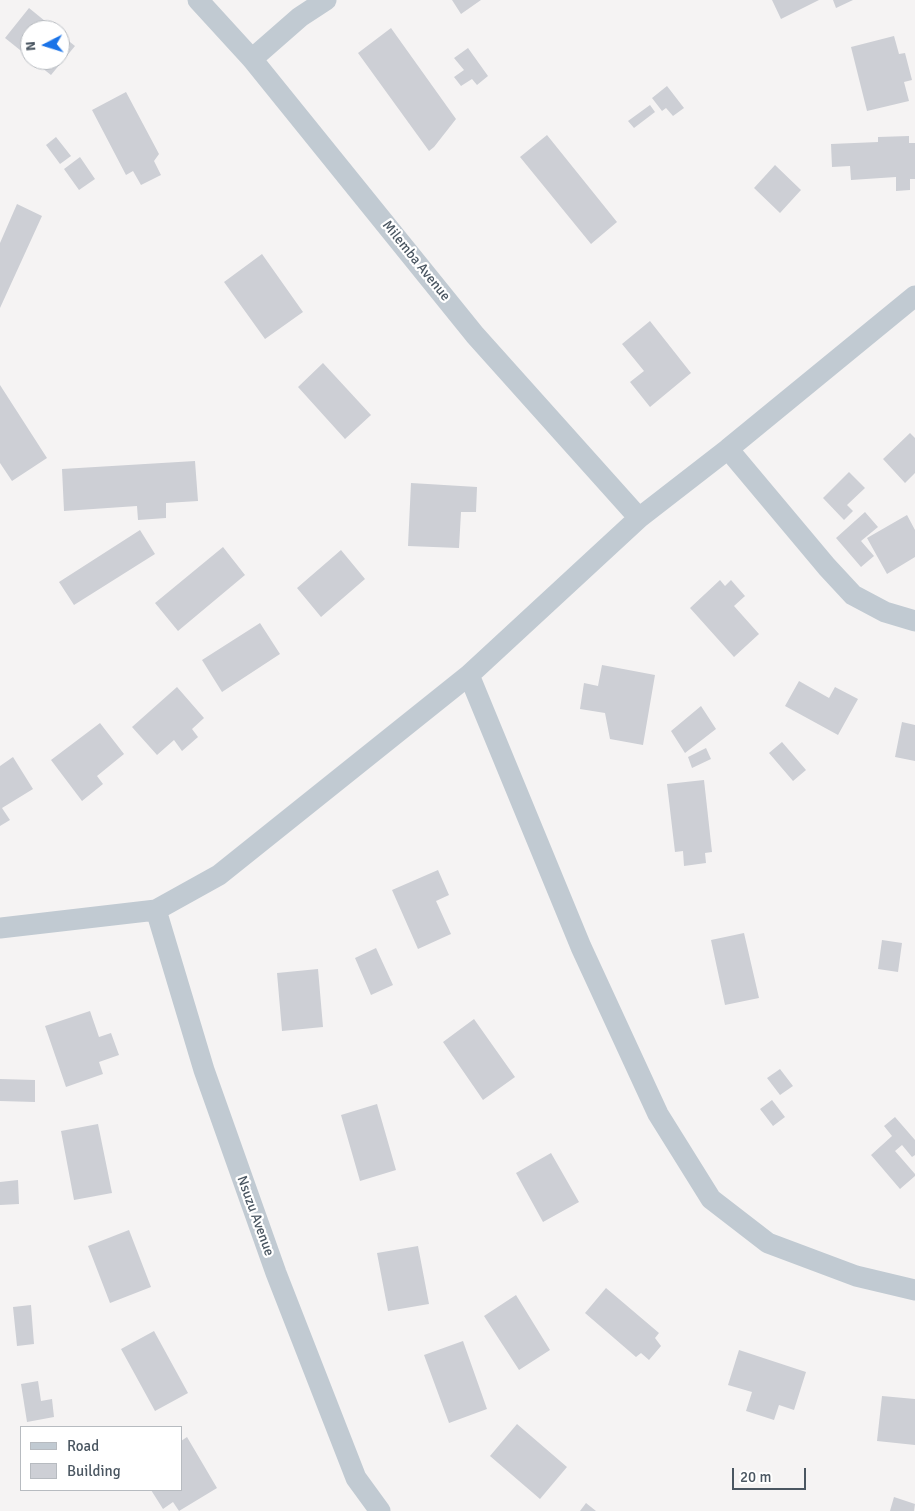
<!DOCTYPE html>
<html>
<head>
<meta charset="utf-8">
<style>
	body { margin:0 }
	#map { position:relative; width:915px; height:1511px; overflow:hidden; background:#f5f3f3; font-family:Signika,sans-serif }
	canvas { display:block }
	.legend { position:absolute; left:20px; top:1426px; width:162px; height:65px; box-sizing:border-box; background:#fff; border:1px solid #b7bbc0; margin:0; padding:6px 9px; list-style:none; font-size:15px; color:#4a5661 }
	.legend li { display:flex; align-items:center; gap:10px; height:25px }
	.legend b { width:25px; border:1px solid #b7bbc0 }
	.north { position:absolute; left:20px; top:20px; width:50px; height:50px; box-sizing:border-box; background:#fff; border:1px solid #b7bbc0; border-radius:50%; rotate:265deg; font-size:14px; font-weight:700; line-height:20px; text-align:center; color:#4a5661 }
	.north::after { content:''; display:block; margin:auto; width:18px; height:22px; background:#1a73e8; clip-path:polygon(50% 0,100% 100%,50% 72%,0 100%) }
	.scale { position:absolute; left:732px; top:1468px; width:74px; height:22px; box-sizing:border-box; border:2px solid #4a5661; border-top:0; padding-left:6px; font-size:15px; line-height:18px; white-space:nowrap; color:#4a5661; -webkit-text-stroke:4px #fff; paint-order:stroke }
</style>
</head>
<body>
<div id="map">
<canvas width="915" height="1511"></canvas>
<ul class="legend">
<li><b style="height:6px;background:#c1cad2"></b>Road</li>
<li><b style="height:14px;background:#cdcfd5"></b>Building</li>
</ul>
<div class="north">N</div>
<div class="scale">20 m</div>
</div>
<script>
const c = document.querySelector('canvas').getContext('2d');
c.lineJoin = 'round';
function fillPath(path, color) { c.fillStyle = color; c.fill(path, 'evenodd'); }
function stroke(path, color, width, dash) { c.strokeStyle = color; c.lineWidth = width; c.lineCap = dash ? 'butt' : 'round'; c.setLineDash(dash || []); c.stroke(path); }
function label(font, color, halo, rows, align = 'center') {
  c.font = font + ' Signika,sans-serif'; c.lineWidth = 4.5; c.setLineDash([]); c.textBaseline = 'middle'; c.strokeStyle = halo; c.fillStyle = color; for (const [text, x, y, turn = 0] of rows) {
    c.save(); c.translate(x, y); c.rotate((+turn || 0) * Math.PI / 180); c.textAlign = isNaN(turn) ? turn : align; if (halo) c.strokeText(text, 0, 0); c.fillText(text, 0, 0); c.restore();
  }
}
const building = new Path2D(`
	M452,0H481L461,14Z
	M772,0H819L781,19Z
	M833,0H853L836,8Z
	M29,8L56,30H30V58L5,38Z
	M391,28L456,119L434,147L429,151L358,53Z
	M60,34L75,46L51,75L32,60H60Z
	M894,36L899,54L905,53L912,80L904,82L909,101L867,111L851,47Z
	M468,48L488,76L477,85L472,79L461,86L454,77L464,70L454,58Z
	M667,86L684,108L673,116L666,108L662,111L652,98Z
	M126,92L159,154L154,161L161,175L141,185L133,171L126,175L92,110Z
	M650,105L655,112L634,128L628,121Z
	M547,135L617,222L591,244L520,157Z
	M909,136V143H915V179H910V190L896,191V177L851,180L850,166L832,167L831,144L878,142V137Z
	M56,137L71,156L60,164L46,145Z
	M80,157L95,179L79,190L64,169Z
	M775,165L801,190L780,213L754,188Z
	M17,204L42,216L0,308V243Z
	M262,254L303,312L265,339L224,282Z
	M650,321L691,373L650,407L630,382L644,371L622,344Z
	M323,363L371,415L345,439L298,387Z
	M0,385L47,458L12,481L0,463Z
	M910,433L915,438V473L905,483L883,459Z
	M195,461L198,501L166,503V518L138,520L137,506L64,511L62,469Z
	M849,472L865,488L847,505L853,511L844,520L823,498Z
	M411,483L477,487L476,512H461L459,548L408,546Z
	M865,512L878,527L861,541L874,556L861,567L836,538Z
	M907,515L915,530V557L887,574L867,538Z
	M140,530L155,554L74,605L59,582Z
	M223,547L245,575L178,631L155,603Z
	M341,550L365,579L321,617L297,588Z
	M720,580L725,586L731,580L745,596L734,606L759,634L734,657L690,608Z
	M260,623L280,654L222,692L202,660Z
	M602,665L655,675L643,745L610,739L605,713L580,709L584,683L598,686Z
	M799,681L829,698L835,687L858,699L838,735L785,706Z
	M177,687L204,718L192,729L198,737L182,751L174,740L157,755L132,727Z
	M701,706L716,729L685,753L671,731Z
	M902,722L915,725V761L895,757Z
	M100,723L124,754L97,776L103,784L82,801L51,760Z
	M782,742L806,770L793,781L769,753Z
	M706,748L711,759L692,768L688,757Z
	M13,757L33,789L2,808L10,820L0,826V766Z
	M704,780L712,852L705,853L706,863L684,866L683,851L675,852L667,784Z
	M438,870L449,895L436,901L451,934L418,949L392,890Z
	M744,933L759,998L725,1005L711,940Z
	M882,940L902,943L898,972L878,969Z
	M376,948L393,985L371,995L355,958Z
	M318,969L323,1027L282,1031L277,973Z
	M90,1011L99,1037L111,1033L119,1055L99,1062L103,1074L66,1087L45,1026Z
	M474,1019L515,1077L483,1100L443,1042Z
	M780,1069L793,1086L780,1095L767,1078Z
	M0,1079L35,1080V1102L0,1101Z
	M772,1100L785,1117L773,1126L760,1109Z
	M377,1104L396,1170L360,1181L341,1115Z
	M895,1117L915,1140V1155L912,1157L902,1145L895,1151L915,1174V1176L900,1189L871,1155L892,1136L884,1126Z
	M98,1124L112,1193L74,1200L61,1131Z
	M551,1153L579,1202L543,1222L516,1173Z
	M18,1180L19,1204L0,1205V1182Z
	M129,1230L151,1287L110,1303L88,1246Z
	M418,1246L429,1304L388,1311L377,1253Z
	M606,1288L659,1333L655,1338L661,1346L649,1360L641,1353L636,1357L585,1313Z
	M516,1295L550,1350L519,1370L484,1316Z
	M31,1305L34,1344L17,1346L13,1307Z
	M154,1331L188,1393L155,1411L121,1349Z
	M463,1341L487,1409L449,1423L424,1355Z
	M739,1350L806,1372L794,1410L779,1405L774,1420L746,1411L752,1392L728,1385Z
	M38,1381L41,1401L52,1399L54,1417L27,1422L21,1384Z
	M882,1396L915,1399V1445L877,1441Z
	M517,1424L567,1467L540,1499L490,1456Z
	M187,1437L217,1488L179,1511L173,1502L163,1509L151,1490H181V1441Z
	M894,1497L915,1504L914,1511H890Z
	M586,1503L596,1511H580Z`);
const street = new Path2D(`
	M198,0L252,59L475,335L639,518
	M252,59L300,17L326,0
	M728,449L827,567L853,595L885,612L915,621
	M469,675L581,947L658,1114L711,1199L768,1243L856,1276L915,1290
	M156,910L204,1070L276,1273L356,1478L380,1511
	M0,928L156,910L219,875L469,675L639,518L728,449L915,296`);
const streetNames = [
	["Milemba Avenue",416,261,51],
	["Nsuzu Avenue",255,1216,70]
];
fillPath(building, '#cdcfd5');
stroke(street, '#c1cad2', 21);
label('14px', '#4a5661', '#fff', streetNames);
</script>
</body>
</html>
